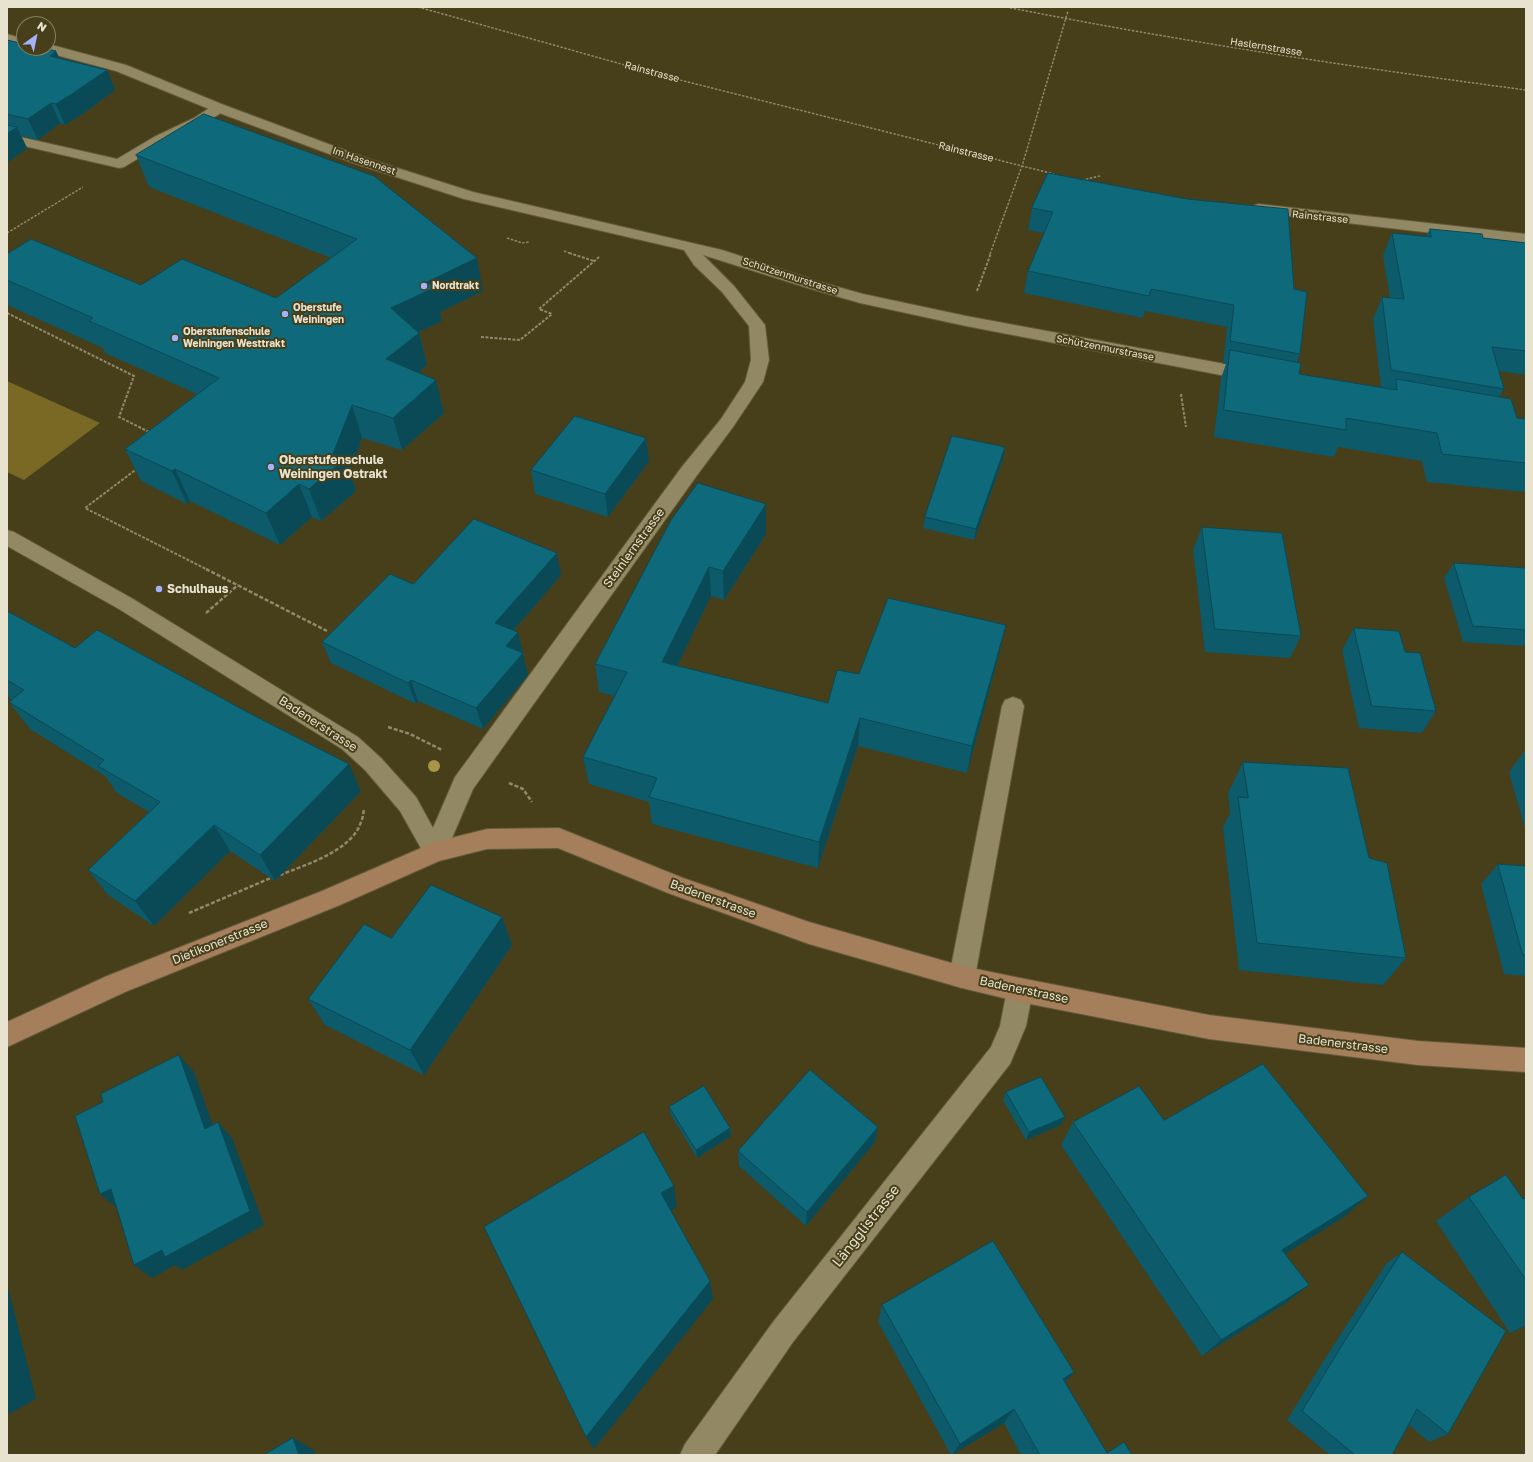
<!DOCTYPE html>
<html>
<head>
<meta charset="utf-8">
<style>
	body { margin:0 }
	#map { position:relative; width:1533px; height:1462px; overflow:hidden; background:#473e1a; font-family:"Golos Text",sans-serif }
	canvas { display:block }
	.frame { position:absolute; inset:0; border:8px solid #e8e3cf; pointer-events:none }
	.north { position:absolute; left:16px; top:16px; width:40px; height:40px; box-sizing:border-box; background:#473e1a; border:1px solid #878062; border-radius:50%; rotate:33deg; font-size:11px; font-weight:700; line-height:16px; text-align:center; color:#e8e3cf }
	.north::after { content:''; display:block; margin:auto; width:14px; height:18px; background:#a4b2fc; clip-path:polygon(50% 0,100% 100%,50% 72%,0 100%) }
</style>
</head>
<body>
<div id="map">
<canvas width="1533" height="1462"></canvas>
<div class="frame"></div>
<div class="north">N</div>
</div>
<script>
const c = document.querySelector('canvas').getContext('2d');
c.lineJoin = 'round';
function fillPath(path, color) { c.fillStyle = color; c.fill(path, 'evenodd'); }
function stroke(path, color, width, dash) { c.strokeStyle = color; c.lineWidth = width; c.lineCap = dash ? 'butt' : 'round'; c.setLineDash(dash || []); c.stroke(path); }
function label(font, color, halo, rows, align = 'center') {
  c.font = font + ' "Golos Text",sans-serif'; c.lineWidth = 4; c.setLineDash([]); c.textBaseline = 'middle'; c.strokeStyle = halo; c.fillStyle = color; for (const [text, x, y, turn = 0] of rows) {
    c.save(); c.translate(x, y); c.rotate((+turn || 0) * Math.PI / 180); c.textAlign = isNaN(turn) ? turn : align; if (halo) c.strokeText(text, 0, 0); c.fillText(text, 0, 0); c.restore();
  }
}
const green = new Path2D(`
	M7,381L100,423L24,480L7,472Z`);
const pathFar2 = new Path2D(`
	M418,7L664,76L1054,174
	M1006,7C1178,41 1352,67 1526,90
	M1082,180L1100,176
	M7,233L83,187
	M507,238L522,243L529,242
	M564,251L572,254
	M990,254L1022,166L1068,11`);
const pathFar1 = new Path2D(`
	M569,253L594,261
	M977,291L991,253
	M7,313L134,376L119,417L151,433
	M481,337L520,340L552,314L539,309L599,257
	M1181,394L1186,427
	M138,468L85,508L208,570`);
const path = new Path2D(`
	M206,569L327,631
	M206,613L238,585
	M388,727L410,734L442,750
	M509,783L523,789L532,802
	M280,875C305,865 352,851 361,822C363,818 363,814 364,810
	M189,913L273,877`);
const lane = new Path2D(`
	M219,104L224,105L226,108L224,111L204,124L164,143L124,167L119,168L7,142V134L117,159L154,137L194,118L214,105Z
	M1013,697L1021,700L1024,706L975,977L971,985L962,988L953,985L949,977L1002,706L1005,700Z`);
const street = new Path2D(`
	M7,34L24,39V47L7,42Z
	M48,44L126,65L224,105L366,158L473,192L722,250L820,282L863,294L966,316L1252,369L1258,371L1261,375L1258,379L1252,381L966,326L860,303L808,288L703,255L734,286L765,325L769,360L763,382L733,427L695,478L473,789L443,859L435,862L427,859L400,811L365,770L342,749L119,609L7,546V530L14,532L133,599L358,737L381,758L416,797L433,828L455,777L681,468L721,419L745,382L751,360L749,326L722,292L694,265L684,250L464,199L356,164L214,111L116,71L41,51L39,48H48Z
	M1258,204L1526,234V244L1253,212L1250,209L1253,206Z
	M1020,978L1029,982L1033,990L1026,1026L1010,1064L793,1342L715,1455H680L685,1444L773,1322L991,1047L1000,1026L1007,990L1011,982Z`);
const secondary = new Path2D(`
	M559,828L683,878L809,922L962,966L1020,978L1209,1015L1418,1041L1526,1048V1072L1418,1065L1209,1039L1020,1002L962,988L809,944L668,893L558,848L487,849L439,861L340,905L125,992L7,1047V1022L107,976L322,891L435,842L487,829Z`);
const trees = [
	[434,766]
];
const wall = new Path2D(`
	M7,40L56,51L59,58L107,70L115,90L81,115L65,125L60,123L38,140L21,136L27,148L7,163Z
	M204,114L483,291L440,312L442,321L419,332L427,365L418,373L444,413L402,450L362,438L350,473L356,491L321,521L312,517L280,545L190,501L187,504L141,481L125,449L197,394L105,353L103,348L7,305V254L141,285L276,298L331,258L149,187L136,155Z
	M1048,173L1294,289L1300,354L1297,362L1299,374L1381,388L1373,319L1382,297L1390,298L1383,255L1392,233L1426,236L1430,229L1483,238L1526,243V375L1499,371L1504,389L1499,397L1517,418L1526,419V492L1427,482L1422,461L1338,447L1334,457L1214,437L1221,378L1226,364H1223L1227,327L1145,311L1143,318L1024,293L1028,271L1044,233L1028,230L1032,208Z
	M646,438L649,461L608,517L535,494L531,470Z
	M1005,447L1003,459L974,540L923,528L925,517Z
	M766,504V534L724,600L711,596L677,666L828,703L859,674L999,654L967,773L858,746L818,868L652,824L649,802L589,784L583,757L615,696L599,692L595,664Z
	M1202,527L1301,636L1290,658L1205,652L1193,550Z
	M1454,563L1526,568V646L1463,642L1444,578Z
	M561,575L513,631L518,632L528,675L483,729L418,701L416,704L331,663L322,642L413,584Z
	M7,611L75,648L361,791L275,881L230,851L154,926L108,895L88,870L149,812L117,793L105,776L30,729L9,702L12,699L7,696Z
	M1354,628L1405,652L1436,711L1422,733L1359,728L1342,650Z
	M1525,750H1526V832L1509,772Z
	M1243,762L1406,958L1383,985L1239,970L1223,827L1230,813L1228,793Z
	M1498,864L1526,866V976L1504,974L1481,884Z
	M502,917L512,945L424,1075L325,1025L308,999L391,938Z
	M1006,1092L1061,1125L1026,1140L1003,1100Z
	M669,1107L730,1128L731,1136L697,1158L671,1115Z
	M1073,1122L1344,1217L1285,1254L1286,1303L1202,1356L1061,1145Z
	M878,1127L875,1142L806,1226L739,1166L738,1151Z
	M1469,1197L1523,1199L1526,1198V1326L1510,1333L1436,1221Z
	M1402,1252L1448,1434L1429,1442L1409,1425L1392,1455H1330L1287,1420L1326,1357L1386,1264Z
	M882,1305L1074,1372L1065,1382L1107,1453L1132,1455H1021L1004,1423L952,1455H951L878,1322Z`);
const shadedWall = new Path2D(`
	M56,51L65,71L50,56Z
	M107,70L115,90L81,115L65,125L56,104Z
	M51,103L60,123L38,140L28,119Z
	M17,127L27,148L7,163V134Z
	M477,258L483,291L440,312L442,321L400,341L391,308L427,282Z
	M419,333L427,365L395,392L386,359Z
	M436,380L444,413L402,450L393,418Z
	M352,405L362,438L350,473L356,491L321,521L309,489L333,454Z
	M646,438L649,461L608,517L605,494Z
	M1005,447L1003,459L974,540L976,529Z
	M175,469L190,501L187,504L172,471Z
	M299,484L312,517L280,545L266,513Z
	M766,504V534L724,600L723,571Z
	M557,553L561,575L501,645L495,623Z
	M709,567L711,596L665,691L662,662Z
	M1006,625L999,654L967,773L972,746Z
	M518,632L528,675L483,729L476,708L506,646Z
	M411,680L418,701L416,704L408,683Z
	M860,718L858,746L818,868L819,842Z
	M349,764L361,791L275,881L260,855Z
	M214,825L230,851L154,926L135,901Z
	M502,917L512,945L424,1075L410,1050Z
	M179,1055L194,1072L220,1145L205,1129Z
	M1065,1117L1061,1125L1026,1140L1029,1132Z
	M218,1122L232,1138L264,1225L182,1270L175,1265L152,1278L134,1265Z
	M878,1127L875,1142L806,1226L807,1212Z
	M730,1128L731,1136L697,1158L696,1150Z
	M674,1186L677,1207L665,1214L661,1193Z
	M111,1189L118,1209L100,1194Z
	M1368,1196L1344,1217L1261,1269L1282,1250Z
	M710,1281L713,1299L594,1449L586,1437Z
	M7,1283L36,1399L7,1415Z
	M1309,1285L1286,1303L1202,1356L1221,1340Z
	M1526,1325V1326L1510,1333Z
	M1074,1372L1061,1387L1063,1379Z
	M1014,1409L1004,1423L952,1455L960,1444Z
	M293,1438L314,1450L316,1455H299Z`);
const building = new Path2D(`
	M7,40L24,44V48H43L56,51L50,56L107,70L72,94L56,104L51,103L28,119L7,114Z
	M204,114L374,176L477,258L427,282L434,288L391,308L419,333L386,359L436,380L393,418L352,405L333,454L345,459L309,489L299,484L266,513L175,469L172,471L125,449L219,378L89,321L93,318L7,280V254L31,239L141,285L182,259L276,298L357,239L136,155Z
	M7,125L17,127L7,134Z
	M1048,173L1187,199L1288,209L1294,289L1307,292L1300,354L1230,341L1234,305L1151,289L1149,296L1028,271L1053,212L1032,208Z
	M1430,229L1482,234L1483,238L1526,243V351L1492,347L1504,389L1391,370L1382,297L1404,299L1392,233L1431,237Z
	M1230,350L1301,363L1299,374L1397,390L1396,379L1511,399L1517,418L1526,419V463L1442,454L1437,433L1346,418V430L1224,410Z
	M575,416L646,438L605,494L531,470Z
	M952,436L1005,447L976,529L925,517Z
	M698,483L766,504L723,571L709,567L662,662L828,703L837,670L859,674L888,598L1006,625L972,746L860,718L819,842L649,797L657,778L583,757L627,672L595,664L671,520Z
	M474,519L557,553L495,623L518,632L506,646L523,653L476,708L411,680L408,683L322,642L390,574L413,584Z
	M1202,527L1282,533L1301,636L1215,629Z
	M1454,563L1526,568V630L1473,626Z
	M7,611L75,648L97,630L249,713L349,764L260,855L214,825L135,901L88,870L160,802L98,766L104,760L9,702L24,690L7,680Z
	M1354,628L1399,631L1405,652L1420,653L1436,711L1372,706Z
	M1243,762L1348,768L1369,858L1387,863L1406,958L1257,943L1238,797L1248,798Z
	M1498,864L1526,866V956L1523,955Z
	M431,885L502,917L410,1050L308,999L364,924L391,938Z
	M179,1055L205,1129L218,1122L250,1211L165,1257L162,1250L134,1265L111,1189L100,1194L75,1116L103,1102L101,1094Z
	M1263,1064L1368,1196L1282,1250L1309,1285L1221,1340L1073,1122L1139,1086L1164,1120Z
	M810,1070L878,1127L807,1212L738,1151Z
	M1041,1077L1065,1117L1029,1132L1006,1092Z
	M704,1086L730,1128L696,1150L669,1107Z
	M644,1132L674,1186L661,1193L710,1281L586,1437L484,1227Z
	M1506,1175L1523,1199L1526,1198V1280L1469,1197Z
	M993,1241L1074,1372L1063,1379L1107,1453L1124,1442L1132,1455H1040L1014,1409L960,1444L882,1305Z
	M1402,1252L1506,1331L1448,1434L1417,1409L1392,1455H1355L1302,1411L1341,1347Z
	M293,1438L299,1455H264Z`);
const markers = [
	[424,286,4,"#a4b2fc"],
	[285,314,4,"#a4b2fc"],
	[175,338,4,"#a4b2fc"],
	[271,467,4,"#a4b2fc"],
	[159,589,4,"#a4b2fc"]
];
const farStreetnames = [
	["Haslernstrasse",1266,47,9],
	["Rainstrasse",652,72,15],
	["Rainstrasse",966,152,14],
	["Im Hasennest",364,161,19],
	["Rainstrasse",1320,217,6],
	["Schützenmurstrasse",790,276,18],
	["Schützenmurstrasse",1105,348,11]
];
const farPoinames = [
	["Nordtrakt",432,286],
	["Oberstufe",293,308],
	["Weiningen",293,320],
	["Oberstufenschule",183,332],
	["Weiningen Westtrakt",183,344]
];
const poiNames = [
	["Oberstufenschule",279,460],
	["Weiningen Ostrakt",279,474],
	["Schulhaus",167,589]
];
const streetNames = [
	["Steinlernstrasse",634,548,-54],
	["Badenerstrasse",318,724,33],
	["Badenerstrasse",713,899,20],
	["Dietikonerstrasse",220,942,-22],
	["Badenerstrasse",1024,990,12],
	["Badenerstrasse",1343,1044,7]
];
const nearStreetnames = [
	["Längglistrasse",866,1226,-52]
];
fillPath(green, '#7a6925');
stroke(lane, '#615a3a', 2);
stroke(street, '#615a3a', 2);
stroke(secondary, '#615a3a', 2);
stroke(pathFar2, '#90896c', 1.5, [2.5, 1.5]);
stroke(pathFar1, '#90896c', 2, [3, 1.5]);
stroke(path, '#90896c', 2.5, [4, 2]);
fillPath(lane, '#928863');
fillPath(street, '#928863');
fillPath(secondary, '#a57e5b');
c.fillStyle = '#a89549';
for (const [x, y] of trees) { c.beginPath(); c.arc(x, y, 6, 0, 2 * Math.PI); c.fill(); }
fillPath(wall, '#0c5a6a');
fillPath(shadedWall, '#0a4a56');
fillPath(building, '#0e697b');
stroke(building, '#0a4a56', 1);
for (const [x, y, r, color] of markers) { const dot = new Path2D(); dot.arc(x, y, r, 0, 2 * Math.PI); c.fillStyle = color; c.fill(dot); stroke(dot, '#473e1a', 1.5); }
label('10px', '#e8e3cf', '#473e1a', farStreetnames);
label('bold 10px', '#e8e3cf', '#473e1a', farPoinames, 'left');
label('bold 12px', '#e8e3cf', '#473e1a', poiNames, 'left');
label('12px', '#e8e3cf', '#473e1a', streetNames);
label('14px', '#e8e3cf', '#473e1a', nearStreetnames);
</script>
</body>
</html>
